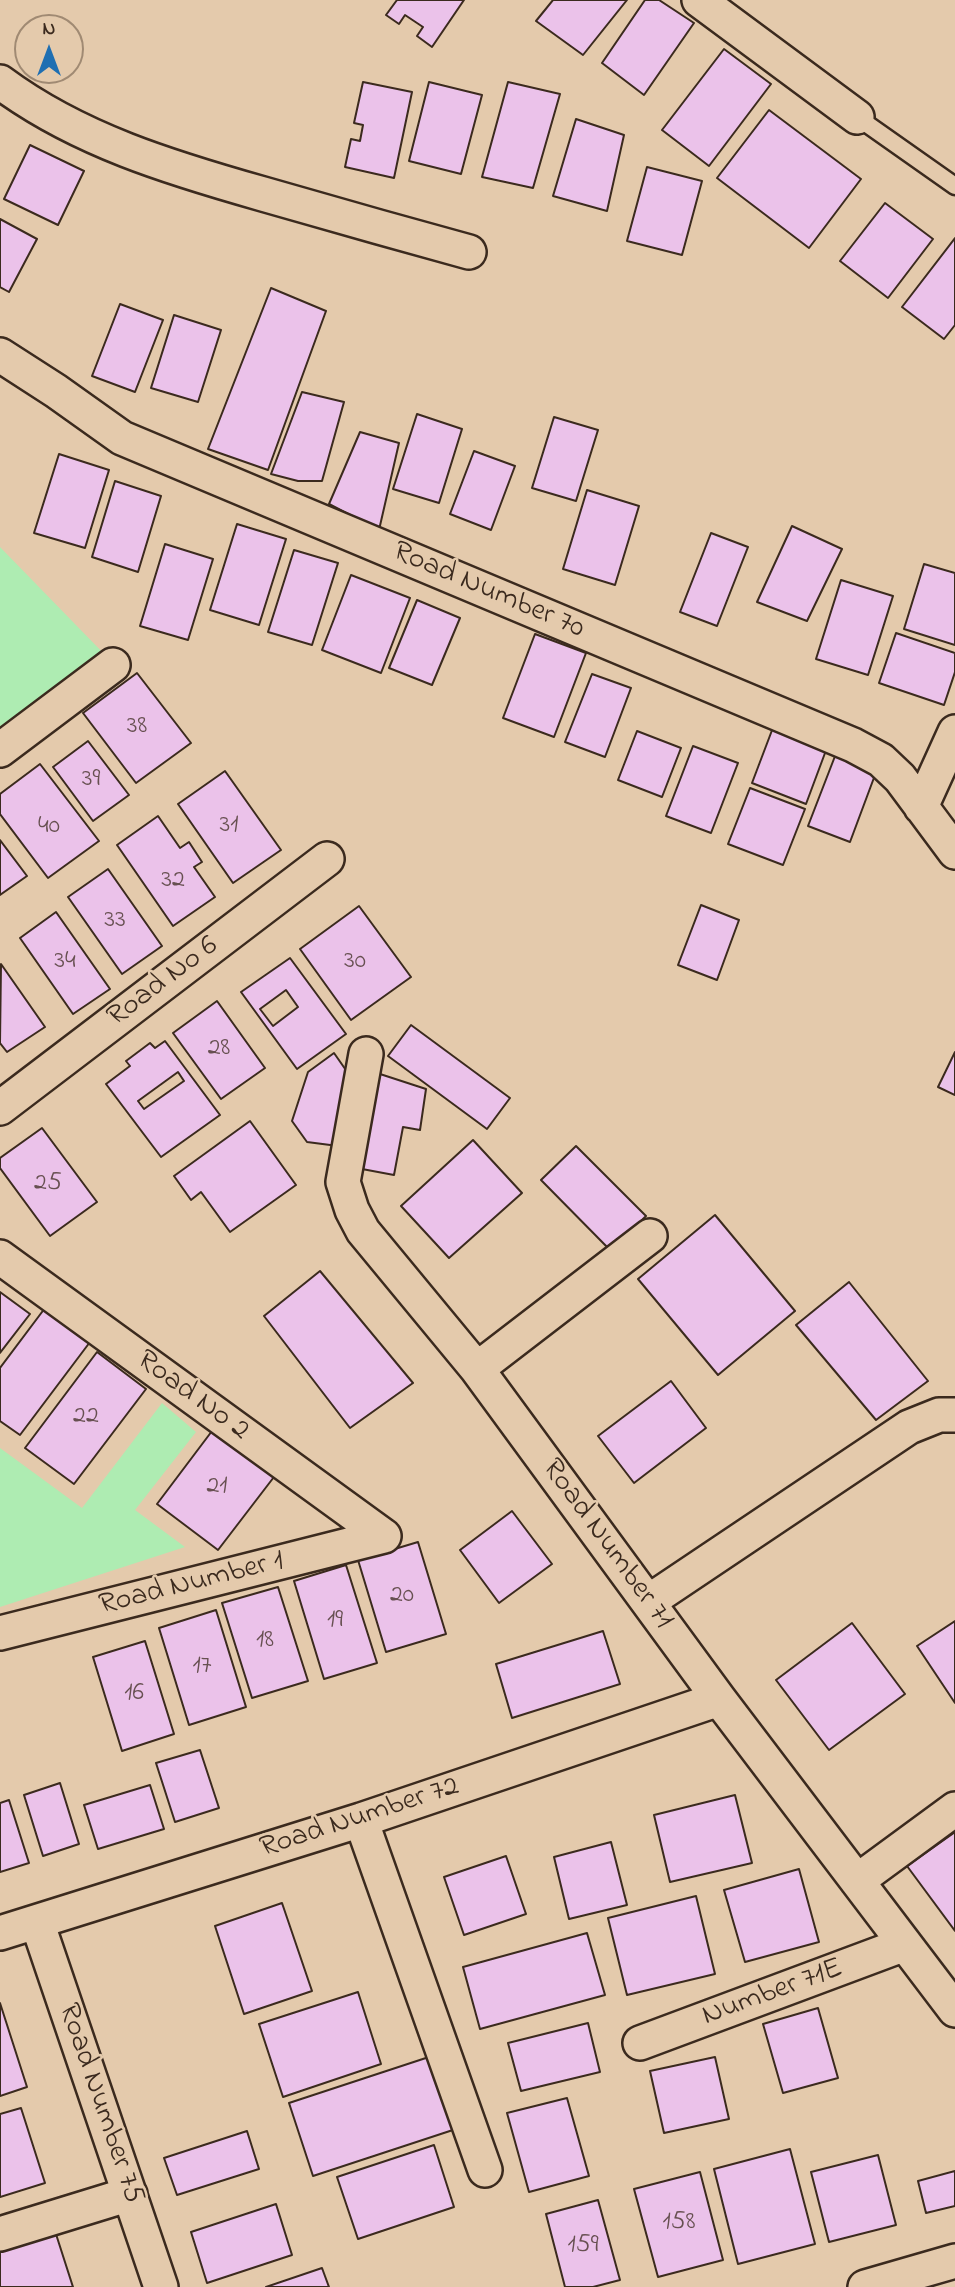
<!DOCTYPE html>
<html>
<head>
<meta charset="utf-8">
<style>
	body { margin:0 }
	#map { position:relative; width:955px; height:2287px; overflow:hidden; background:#e4caac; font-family:"Indie Flower",sans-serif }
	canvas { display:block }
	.north { position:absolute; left:14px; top:14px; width:70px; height:70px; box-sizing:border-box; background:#e4caac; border:2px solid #a08a73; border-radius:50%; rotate:0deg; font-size:19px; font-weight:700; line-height:28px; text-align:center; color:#3b2a1e }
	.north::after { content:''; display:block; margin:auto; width:24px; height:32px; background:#1f6fb2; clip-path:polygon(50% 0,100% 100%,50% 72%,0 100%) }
</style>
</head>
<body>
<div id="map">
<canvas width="955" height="2287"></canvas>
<div class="north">N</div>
</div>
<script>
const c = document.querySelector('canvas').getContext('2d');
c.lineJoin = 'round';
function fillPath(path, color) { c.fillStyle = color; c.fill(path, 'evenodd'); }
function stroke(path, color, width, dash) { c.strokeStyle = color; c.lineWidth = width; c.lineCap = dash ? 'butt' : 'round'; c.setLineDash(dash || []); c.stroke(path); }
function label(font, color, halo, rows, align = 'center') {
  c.font = font + ' "Indie Flower",sans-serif'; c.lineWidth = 5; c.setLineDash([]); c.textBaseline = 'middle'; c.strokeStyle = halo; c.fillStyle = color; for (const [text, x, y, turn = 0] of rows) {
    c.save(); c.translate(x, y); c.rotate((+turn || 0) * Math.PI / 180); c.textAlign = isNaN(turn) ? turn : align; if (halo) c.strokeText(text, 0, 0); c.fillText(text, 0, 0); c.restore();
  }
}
const green = new Path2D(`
	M0,547L110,660L0,742Z
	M162,1403L196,1432L135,1510L185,1547L0,1607V1448L82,1508Z`);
const building = new Path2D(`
	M397,0H464L432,47L417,36L423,27L405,15L399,24L386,15Z
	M553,0H627L583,55L536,21Z
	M645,0H659L694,23L644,95L602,63Z
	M724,49L771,84L709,166L662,130Z
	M363,82L412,92L394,178L345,167L351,139L360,141L363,125L354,123Z
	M429,82L482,95L461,174L409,161Z
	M508,82L560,94L533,188L482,177Z
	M769,110L861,179L809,248L717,178Z
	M576,119L624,135L607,211L553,196Z
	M30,145L84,171L58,225L4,199Z
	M647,167L702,181L682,255L627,241Z
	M885,203L933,239L888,298L840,261Z
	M0,219L37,239L9,292L0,287Z
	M955,238V325L944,339L902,307Z
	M271,288L326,311L268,470L208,449Z
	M120,304L163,320L135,392L92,376Z
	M174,315L221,330L198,402L151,388Z
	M302,392L344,402L322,481H298L271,474Z
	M417,414L462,429L439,503L393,489Z
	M554,417L598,430L576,501L532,488Z
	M360,432L399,443L379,530L329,504Z
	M474,451L515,466L491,530L450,514Z
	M59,454L109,470L85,548L34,533Z
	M115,481L161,496L138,572L92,557Z
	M587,490L639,506L615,585L563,569Z
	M237,524L286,539L259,625L210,610Z
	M792,526L842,549L807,621L757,602Z
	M711,533L748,547L717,626L680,612Z
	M165,544L213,559L188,640L140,626Z
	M294,550L338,563L312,645L268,632Z
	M924,564L955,573V645L904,629Z
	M351,575L410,598L381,673L322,650Z
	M841,580L893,596L868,675L816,659Z
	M417,600L460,618L432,685L389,668Z
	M896,633L955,653V672L944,705L879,683Z
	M535,634L586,653L554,737L503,718Z
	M137,673L191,743L136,783L83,713Z
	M592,674L631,688L605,757L565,742Z
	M774,725L828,745L806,804L752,783Z
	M637,731L681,748L662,797L618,780Z
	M88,741L129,795L93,821L53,767Z
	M693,746L738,763L711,833L666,816Z
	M837,751L878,767L850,842L808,826Z
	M40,764L99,841L48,878L0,814V794Z
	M225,771L281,850L233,883L178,804Z
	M750,788L805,809L783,865L728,844Z
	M158,816L180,848L189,842L202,862L194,867L215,897L173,926L117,845Z
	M0,840L27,876L0,895Z
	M108,869L162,946L122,974L68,897Z
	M701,905L739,920L717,980L678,965Z
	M359,906L411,977L351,1020L300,949Z
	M56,912L110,989L73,1014L20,938Z
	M290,958L346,1034L297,1069L241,992ZM286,990L298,1007L273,1026L260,1009Z
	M1,964L45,1027L7,1052L0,1043Z
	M217,1001L265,1068L221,1099L173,1033Z
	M411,1025L510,1098L487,1129L388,1056Z
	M165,1041L220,1115L161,1157L106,1084L130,1066L126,1061L150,1043L155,1048ZM178,1072L184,1081L144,1109L138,1101Z
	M955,1052V1095L938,1087Z
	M334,1053L357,1086L338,1146L307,1142L292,1121L308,1072Z
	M380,1074L426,1089L420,1130L403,1127L394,1175L362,1169Z
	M250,1121L296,1185L230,1232L201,1192L191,1200L174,1176Z
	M42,1128L97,1202L50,1236L0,1168V1158Z
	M473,1140L522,1193L449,1258L401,1206Z
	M576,1146L646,1216L611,1251L541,1180Z
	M715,1215L795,1311L718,1375L638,1279Z
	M320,1271L413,1383L350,1428L264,1316Z
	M849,1282L928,1381L876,1420L796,1325Z
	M0,1292L30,1314L0,1353Z
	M45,1308L90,1342L20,1435L0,1421V1368Z
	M97,1352L146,1389L74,1484L25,1448Z
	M671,1381L706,1428L634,1483L598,1436Z
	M215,1427L277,1473L218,1550L157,1504Z
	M512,1511L552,1564L499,1603L460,1550Z
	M418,1542L446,1634L386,1652L358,1560Z
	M346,1565L377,1663L324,1679L294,1581Z
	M278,1587L308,1681L252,1698L222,1603Z
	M216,1610L246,1707L189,1725L159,1628Z
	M955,1621V1703L917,1646Z
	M852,1623L905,1694L829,1750L776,1680Z
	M603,1631L620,1684L512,1718L496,1664Z
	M145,1641L174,1734L122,1751L93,1657Z
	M200,1750L219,1808L175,1822L156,1763Z
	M60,1783L79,1844L43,1856L24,1795Z
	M150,1785L164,1829L98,1849L84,1805Z
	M735,1795L752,1863L670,1882L654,1815Z
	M9,1800L29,1863L0,1872V1803Z
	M955,1832V1931L907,1866Z
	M611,1842L627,1905L569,1919L554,1857Z
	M506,1856L526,1914L464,1935L444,1877Z
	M799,1869L819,1942L745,1962L724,1890Z
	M696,1896L715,1974L627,1995L608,1918Z
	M282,1903L312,1991L244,2014L215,1926Z
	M587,1933L605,1995L480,2029L463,1967Z
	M358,1992L381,2064L283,2097L259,2024Z
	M0,2003L27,2087L0,2096Z
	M818,2008L838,2078L783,2093L763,2024Z
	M588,2023L600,2072L521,2091L508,2043Z
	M435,2055L459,2128L313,2176L289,2103Z
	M715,2057L729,2119L664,2133L650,2071Z
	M567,2098L589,2176L529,2192L507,2113Z
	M21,2108L45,2183L0,2197V2114Z
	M247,2131L259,2169L177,2195L164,2158Z
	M434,2145L454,2207L358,2239L337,2177Z
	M790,2149L815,2244L738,2264L714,2169Z
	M878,2155L896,2225L829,2242L811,2172Z
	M955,2171V2206L926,2213L918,2181Z
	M700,2172L723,2260L658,2277L634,2189Z
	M598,2200L620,2280L593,2287H565L546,2214Z
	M276,2204L292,2255L207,2283L191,2232Z
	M55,2231L73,2287H0V2249Z
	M322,2268L329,2287H266Z`);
const lane = new Path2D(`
	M857,117L955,186`);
const street = new Path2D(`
	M699,0L857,117
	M0,82C78,140 171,168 263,194C332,214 400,233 469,252
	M0,355L56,391L122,438L853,745L881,760L900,778L955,852
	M0,750L113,665
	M921,807L955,732
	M366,1054L343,1182L352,1210L363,1231L477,1369L719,1699L955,2010
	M0,1108L327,859
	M0,1257L384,1536
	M477,1369L650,1236
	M648,1602L909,1427L939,1415H955
	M0,1633L384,1536
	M361,1820L485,2170
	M857,1881L955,1809
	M37,1922L161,2287
	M0,1933L361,1820L719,1699
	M640,2043L905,1944
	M0,2234L130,2194
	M865,2287L955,2261`);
const numberNames = [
	["38",137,728],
	["39",91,781],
	["31",229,827],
	["40",49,828],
	["32",173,882],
	["33",115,922],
	["34",65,963],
	["30",355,963],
	["28",219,1050],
	["25",48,1185],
	["22",86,1418],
	["21",217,1488],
	["20",402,1597],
	["19",335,1622],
	["18",265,1642],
	["17",202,1668],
	["16",134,1695],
	["158",679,2224],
	["159",583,2247]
];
const streetNames = [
	["Road Number 70",488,592,23],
	["Road No 6",164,983,-37],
	["Road No 2",192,1397,36],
	["Road Number 71",606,1545,54],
	["Road Number 1",192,1585,-14],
	["Road Number 72",360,1819,-18],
	["Number 71E",773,1994,-20],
	["Road Number 75",99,2104,71]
];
fillPath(green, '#aeecb2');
fillPath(building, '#ebc2ea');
stroke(building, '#3b2a1e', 2);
stroke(lane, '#3b2a1e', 21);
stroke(street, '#3b2a1e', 38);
stroke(lane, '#e4caac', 16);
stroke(street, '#e4caac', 33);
label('26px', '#675051', null, numberNames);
label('30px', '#3b2a1e', '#e4caac', streetNames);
</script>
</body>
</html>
